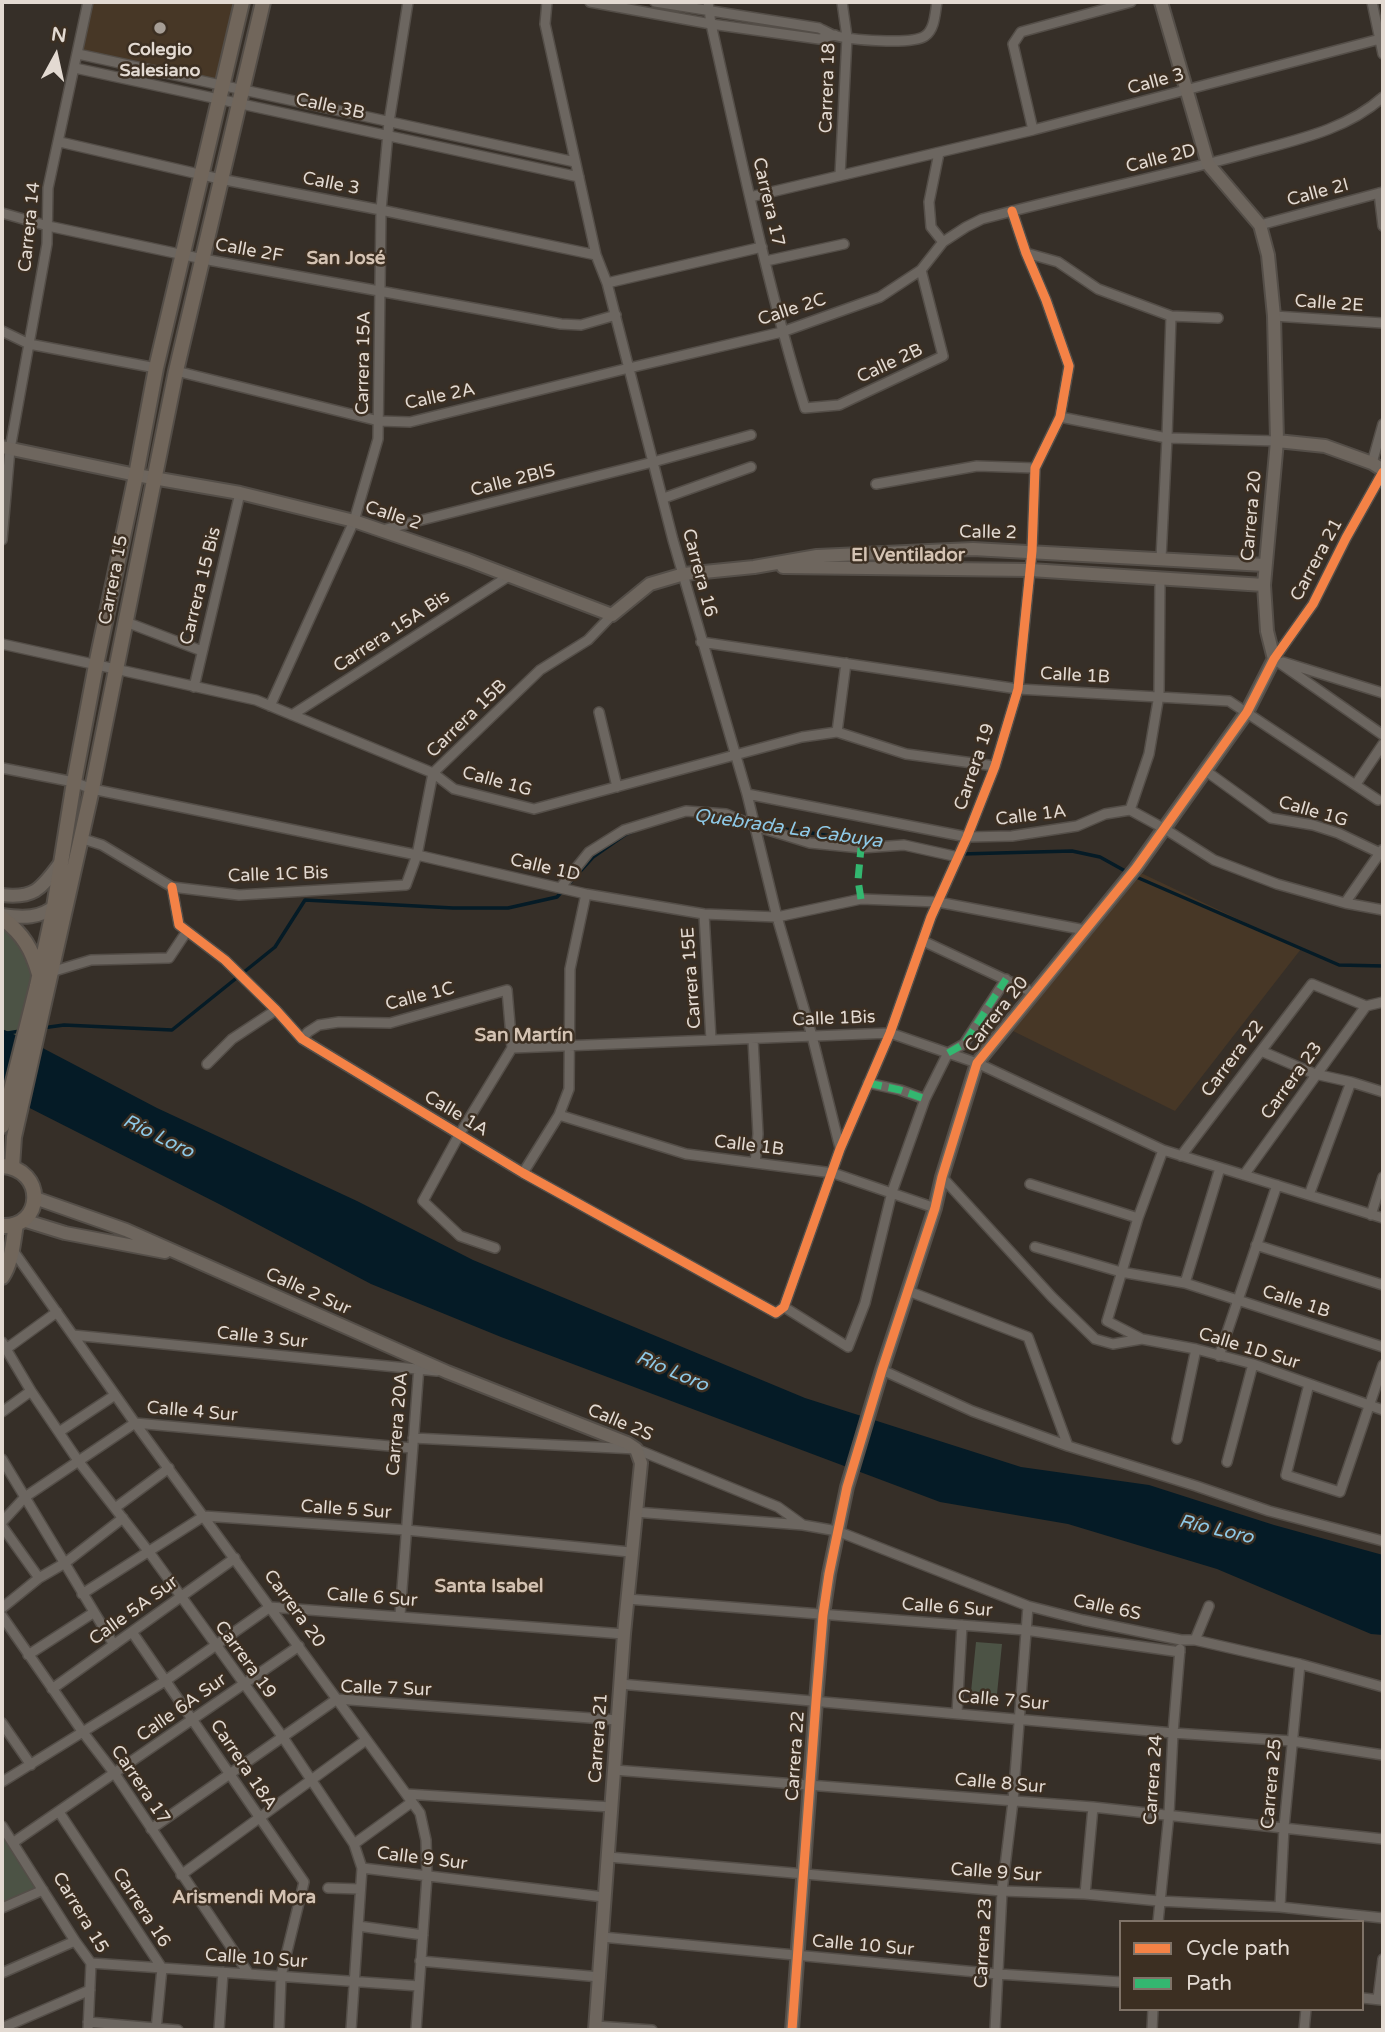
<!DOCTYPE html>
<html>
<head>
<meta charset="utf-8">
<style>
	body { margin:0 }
	#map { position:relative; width:1385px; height:2032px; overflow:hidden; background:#362f28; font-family:"Varela Round",sans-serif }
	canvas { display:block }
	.frame { position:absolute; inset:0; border:4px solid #e3dad2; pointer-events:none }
	.legend { position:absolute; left:1119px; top:1920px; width:245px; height:91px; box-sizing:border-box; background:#3c2f22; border:2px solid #7f7368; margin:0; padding:9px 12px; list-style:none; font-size:21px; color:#e3dad2 }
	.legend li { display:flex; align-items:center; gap:14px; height:35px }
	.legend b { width:35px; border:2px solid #7f7368 }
	.north { position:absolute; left:21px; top:21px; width:70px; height:70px; -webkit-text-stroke:5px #3c2f22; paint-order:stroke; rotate:8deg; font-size:19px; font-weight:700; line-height:28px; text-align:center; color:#e3dad2 }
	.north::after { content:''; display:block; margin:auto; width:24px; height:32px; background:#e3dad2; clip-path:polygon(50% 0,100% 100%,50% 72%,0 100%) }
</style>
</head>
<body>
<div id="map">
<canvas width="1385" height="2032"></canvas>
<div class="frame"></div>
<ul class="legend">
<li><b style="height:9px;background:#f48246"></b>Cycle path</li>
<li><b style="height:9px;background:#33b770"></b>Path</li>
</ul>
<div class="north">N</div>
</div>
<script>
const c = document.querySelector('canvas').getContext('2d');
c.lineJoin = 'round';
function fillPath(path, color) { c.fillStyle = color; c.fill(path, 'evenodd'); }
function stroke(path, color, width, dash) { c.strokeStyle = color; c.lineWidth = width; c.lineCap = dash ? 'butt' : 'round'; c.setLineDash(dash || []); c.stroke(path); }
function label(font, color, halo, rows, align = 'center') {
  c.font = font + ' "Varela Round",sans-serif'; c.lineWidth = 5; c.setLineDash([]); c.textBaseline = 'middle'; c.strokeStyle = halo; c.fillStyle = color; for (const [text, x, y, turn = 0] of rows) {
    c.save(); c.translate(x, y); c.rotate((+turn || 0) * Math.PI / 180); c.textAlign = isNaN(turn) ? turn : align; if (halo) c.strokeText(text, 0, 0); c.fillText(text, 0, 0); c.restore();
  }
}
const built = new Path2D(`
	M89,2H242L224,86L78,54Z
	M1141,873L1301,949L1175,1111L1013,1031Z`);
const green = new Path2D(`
	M2,918L36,962L22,1038L2,1029Z
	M976,1642L1002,1644L997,1694L971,1692Z
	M2,1826L43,1890L2,1908Z`);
const water = new Path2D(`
	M2,1029L35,1044L157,1108L357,1201L473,1260L805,1398L1021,1467L1149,1485L1274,1525L1383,1555V1635L1371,1634L1217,1569L1068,1524L940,1502L501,1337L371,1284L219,1204L2,1094Z`);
const stream = new Path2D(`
	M771,827L878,843
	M961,854L1072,851L1100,857L1127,872
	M1134,876L1339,965L1383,966
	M42,1028L64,1025L172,1030L275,947L305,900L453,908H508L557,897L593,857L626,834L634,831
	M2,1034L20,1031`);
const street = new Path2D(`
	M547,2L545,24L596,255L607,283L673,540L747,794L777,917L812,1036L840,1148
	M590,2L711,24L819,39L835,35
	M655,2L819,28C823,30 828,33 833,35C849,40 912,45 925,36C935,29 935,13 937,2
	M708,2L711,24C740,152 766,282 805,408L839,405L943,356L921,270
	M1372,2L1383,54
	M78,54L575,162
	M75,68L579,177
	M1033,130L1013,44L1021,32L1131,2
	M60,142L220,179L381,210L596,255
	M939,153L929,202L931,227L943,242
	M840,175L847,37L842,2
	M1379,193L1383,226
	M750,197L1033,130L1380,39
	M2,213L48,226L203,259L561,324L581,325L616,315
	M1260,225L1383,192
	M1026,253L1058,262L1098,289L1171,316L1218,318
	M766,261L844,244
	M607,283L762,247
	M1274,316L1383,323
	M2,331L29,344L156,368
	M176,371L379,421L410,422L629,368L782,332L880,297L921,270L943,242L966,227L982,219C1067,196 1155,178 1241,155C1290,141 1344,132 1383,97
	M1060,417L1167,438L1277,441
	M1372,463L1383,424
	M876,484L977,466L1035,468
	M664,498L751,467
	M382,530L653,462L751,435
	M2,540L10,449L47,244L48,188L88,2
	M1161,558L1167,438L1171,316
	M126,622L202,651
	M701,642L1018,689L1229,701L1378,800
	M2,644L256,700L433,773L454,789L534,809L802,737L837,732L906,754L995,766
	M1274,659L1313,604L1346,538L1383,472
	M1274,659L1383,735
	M1283,662L1383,693
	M194,687L240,493
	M270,706L354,521L378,439L381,210L389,122L408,2
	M599,712L617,787
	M292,715L509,576
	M837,732L846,663
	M2,768L74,782L92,789L417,855L586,894L704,914L777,917L861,899L938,902L1085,930
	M1206,771L1271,818L1313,825L1338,833L1380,853
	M1356,784L1383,744
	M747,794L967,837L1012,836L1077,826L1105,814L1130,810L1165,829L1214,860L1277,884L1345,903L1383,910
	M1130,810L1149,754L1159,695L1160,578
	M80,838L102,845L172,887L239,895L406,885L417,855L433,773L540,670L588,640L612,615
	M172,887L179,925L225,960L276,1010L302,1039L523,1173L776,1313L784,1307L840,1149L890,1033L931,917L967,837L995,766L1018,689L1032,551L1035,468L1060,417L1069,366L1046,300L1026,253L1012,211
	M560,888L589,852L624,830L686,811L726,814L755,826L810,843L861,848L904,845L958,857
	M1345,903L1382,850
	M704,914L711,1040
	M923,941L1034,993
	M51,972L91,960L169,958L187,931
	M302,1039L308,1032L319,1025L339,1022L390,1023L507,990L512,1048
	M753,1039L758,1134L755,1163
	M512,1048L890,1033L977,1063L1163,1150L1383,1218
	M1261,1051L1315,1074L1351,1082L1383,1092
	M207,1064L232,1039L276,1010
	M868,1083L900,1090L925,1099
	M559,1115L686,1154L833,1173L935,1208
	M1163,1150L1138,1218L1107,1321L1142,1339L1196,1349L1253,1364L1383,1410
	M1181,1156L1312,984L1366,1006L1383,1002
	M523,1173L559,1115L569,1089L570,969L586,894
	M1244,1175L1366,1006
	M942,1177L1052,1297L1095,1339L1113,1344L1142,1339
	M1030,1184L1138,1218
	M1309,1195L1351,1082
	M1371,1215L1383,1177
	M1256,1245L1383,1285
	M1035,1247L1121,1272L1185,1283L1383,1347
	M495,1248L460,1236L423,1201L459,1135L512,1048
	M12,1249L135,1423L420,1813L426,1840L427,1876L416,2030
	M1185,1283L1220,1168
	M908,1291L1028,1337L1068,1446
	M784,1307L848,1347L865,1303L892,1192L925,1099L948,1053L964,1044L1006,979
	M73,1335L437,1371
	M2,1342L31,1391L79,1462L149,1552L282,1736L354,1844L362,1868L351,2030
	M6,1349L57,1312
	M1219,1356L1277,1185
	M882,1370L972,1411L1068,1446L1196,1486L1269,1511L1383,1541
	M1309,1384L1286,1475L1340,1492L1383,1365
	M2,1412L31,1391
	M59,1432L115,1395
	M413,1438L636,1449L778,1507L803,1525
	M1177,1439L1196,1349
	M2,1459L114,1645
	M1227,1462L1253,1364
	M115,1508L169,1468
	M635,1512L803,1525L837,1531L1028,1606L1083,1620L1181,1640H1195L1300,1664L1383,1687
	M2,1522L25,1497L135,1423L412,1448
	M2,1526L39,1578
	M82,1594L204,1516L406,1530L630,1552
	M627,1599L1025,1630L1180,1652
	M2,1608L39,1578L65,1563L123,1518
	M400,1615L419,1366
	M2,1616L82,1731L115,1774L249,1974
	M132,1632L304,1882L281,1976L279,2030
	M1195,1640L1209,1606
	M28,1655L93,1613
	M620,1684L1173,1733L1292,1741L1383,1755
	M52,1689L235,1558
	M957,1713L962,1625
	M2,1723L31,1765
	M614,1770L1093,1807L1383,1839
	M2,1782L165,1681L270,1607L624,1634
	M406,1794L611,1807
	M59,1812L162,1968L156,2030
	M2,1826L75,1941L91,1963L88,2030
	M151,1829L337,1699L617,1720
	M14,1842L299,1646
	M354,1844L412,1802
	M608,1857L1002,1891L1085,1894L1159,1901L1280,1907L1383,1918
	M362,1868L604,1897
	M181,1875L366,1740
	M328,1888L360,1889
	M1085,1894L1093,1807
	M1280,1907L1284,1827L1300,1664
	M2,1908L43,1890
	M1158,1922L1169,1814L1173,1733L1180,1649
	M358,1926L423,1935
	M602,1937L998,1974L1121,1982
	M420,1961L600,1977
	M91,1963L419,1986
	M2,1973L75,1941
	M1362,1998L1381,2000
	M1378,1999L1383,1959
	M88,2022L178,2030
	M596,2026L652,2030
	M2,2028L90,1990
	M219,2030L223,1972
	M995,2030L1002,1891L1013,1801L1028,1606
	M1152,2030L1153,2009
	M1304,2030L1306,2009`);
const secondary = new Path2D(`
	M1277,441L1325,446L1372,463L1383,470
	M2,447L136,475L240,493L354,521L468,560L612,615L650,584L684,574L754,567L817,556L973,549L1265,565
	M783,567L1030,570L1264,585
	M2,895C36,899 42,887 61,862
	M2,915C22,918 41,919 57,904
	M35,1198L126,1230L447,1372L627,1443L636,1449L641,1463L624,1634L595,2030
	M23,1220L65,1233L165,1252
	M792,2030L816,1701L823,1615L829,1574L847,1487L882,1370L935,1208L942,1177L977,1063L1136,868L1247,712L1274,659L1267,631L1264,585L1277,441L1274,316L1268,255L1260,225L1208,164L1161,2`);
const primary = new Path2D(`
	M2,918C23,934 32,949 39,974
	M2,1126L37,986L54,907L74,782L96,665L136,475L156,368L242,2
	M2,1166C46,1169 44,1228 2,1226
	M12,1167L14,1137L92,789L176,371L263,2
	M2,1277C12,1262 13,1242 16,1224`);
const quiet = new Path2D(`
	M861,899L858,880L861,848
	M948,1053L964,1044L1006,979
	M868,1083L900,1090L925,1099`);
const cycleway = new Path2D(`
	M172,887L179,925L225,960L276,1010L302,1039L523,1173L776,1313L784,1307L840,1149L890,1033L931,917L967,837L995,766L1018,689L1032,551L1035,468L1060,417L1069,366L1046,300L1026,253L1012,211
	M792,2030L816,1701L823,1615L829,1574L847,1487L882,1370L935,1208L942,1177L977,1063L1136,868L1247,712L1274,659L1313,604L1346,538L1383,472`);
const markers = [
	[160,28,7,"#a69e96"]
];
const poiNames = [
	["Colegio",160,50],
	["Salesiano",160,71]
];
const streetNames = [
	["Calle 3",1156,82,-15],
	["Carrera 18",828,88,-88],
	["Calle 3B",330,107,12],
	["Calle 2D",1161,159,-14],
	["Calle 3",331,184,11],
	["Calle 2I",1318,193,-15],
	["Carrera 17",768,202,77],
	["Carrera 14",30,227,-84],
	["Calle 2F",249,251,10],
	["Calle 2E",1329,304,4],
	["Calle 2C",792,310,-18],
	["Carrera 15A",364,363,-89],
	["Calle 2B",890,364,-25],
	["Calle 2A",440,397,-12],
	["Calle 2BIS",513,481,-14],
	["Calle 2",393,516,18],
	["Carrera 20",1252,516,-85],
	["Calle 2",988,533,1],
	["Carrera 21",1317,560,-62],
	["Carrera 16",699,573,75],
	["Carrera 15",114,580,-79],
	["Carrera 15 Bis",201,586,-76],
	["Carrera 15A Bis",392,632,-33],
	["Calle 1B",1075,676,3],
	["Carrera 15B",467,719,-44],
	["Carrera 19",975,767,-71],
	["Calle 1G",497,782,15],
	["Calle 1G",1313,812,16],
	["Calle 1A",1031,816,-7],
	["Calle 1D",545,868,13],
	["Calle 1C Bis",278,875,-2],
	["Carrera 15E",692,978,-94],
	["Calle 1C",420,997,-14],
	["Carrera 20",997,1015,-52],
	["Calle 1Bis",834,1019,-2],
	["Carrera 22",1233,1059,-53],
	["Carrera 23",1292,1081,-54],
	["Calle 1A",456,1114,31],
	["Calle 1B",749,1146,7],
	["Calle 2 Sur",308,1292,24],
	["Calle 1B",1296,1302,18],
	["Calle 3 Sur",262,1338,6],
	["Calle 1D Sur",1249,1349,17],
	["Calle 4 Sur",192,1412,5],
	["Calle 2S",620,1423,23],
	["Carrera 20A",398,1424,-85],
	["Calle 5 Sur",346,1510,4],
	["Calle 6 Sur",372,1598,4],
	["Calle 6 Sur",947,1608,4],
	["Calle 6S",1107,1608,12],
	["Carrera 20",294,1609,54],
	["Calle 5A Sur",134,1611,-36],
	["Carrera 19",245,1660,54],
	["Calle 7 Sur",386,1689,2],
	["Calle 7 Sur",1003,1701,5],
	["Calle 6A Sur",182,1708,-35],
	["Carrera 21",599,1738,-86],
	["Carrera 22",796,1756,-86],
	["Carrera 18A",243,1765,56],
	["Carrera 24",1154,1780,-86],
	["Calle 8 Sur",1000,1784,5],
	["Carrera 25",1272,1784,-85],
	["Carrera 17",140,1785,56],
	["Calle 9 Sur",422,1859,7],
	["Calle 9 Sur",996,1873,4],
	["Carrera 16",141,1908,57],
	["Carrera 15",80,1913,59],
	["Carrera 23",984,1943,-87],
	["Calle 10 Sur",863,1946,5],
	["Calle 10 Sur",256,1959,4]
];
const neighbourhoodNames = [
	["San José",346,259],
	["El Ventilador",908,556],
	["San Martín",524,1036],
	["Santa Isabel",489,1587],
	["Arismendi Mora",244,1898]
];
const waterNames = [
	["Quebrada La Cabuya",788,829,8],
	["Río Loro",158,1137,26],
	["Río Loro",672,1372,23],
	["Río Loro",1216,1530,13]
];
fillPath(built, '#473726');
fillPath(green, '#4c5345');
fillPath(water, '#051b26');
stroke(stream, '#051b26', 3.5);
stroke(street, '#544e48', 12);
stroke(secondary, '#544e48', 16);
stroke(primary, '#544e48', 18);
stroke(street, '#6c6660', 9);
stroke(secondary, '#6e665e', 12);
stroke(primary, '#71665b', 14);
stroke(quiet, '#33b770', 7, [14, 7]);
stroke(cycleway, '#f48246', 9);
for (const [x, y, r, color] of markers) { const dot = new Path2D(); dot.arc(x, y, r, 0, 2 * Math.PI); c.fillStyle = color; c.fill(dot); stroke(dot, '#3c2f22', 2.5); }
label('bold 18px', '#e3dad2', '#3c2f22', poiNames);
label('18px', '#e3dad2', '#3c2f22', streetNames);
label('bold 19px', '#d4c3b3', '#3c2f22', neighbourhoodNames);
label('italic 19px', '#8ec9e7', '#3c2f22', waterNames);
</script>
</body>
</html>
